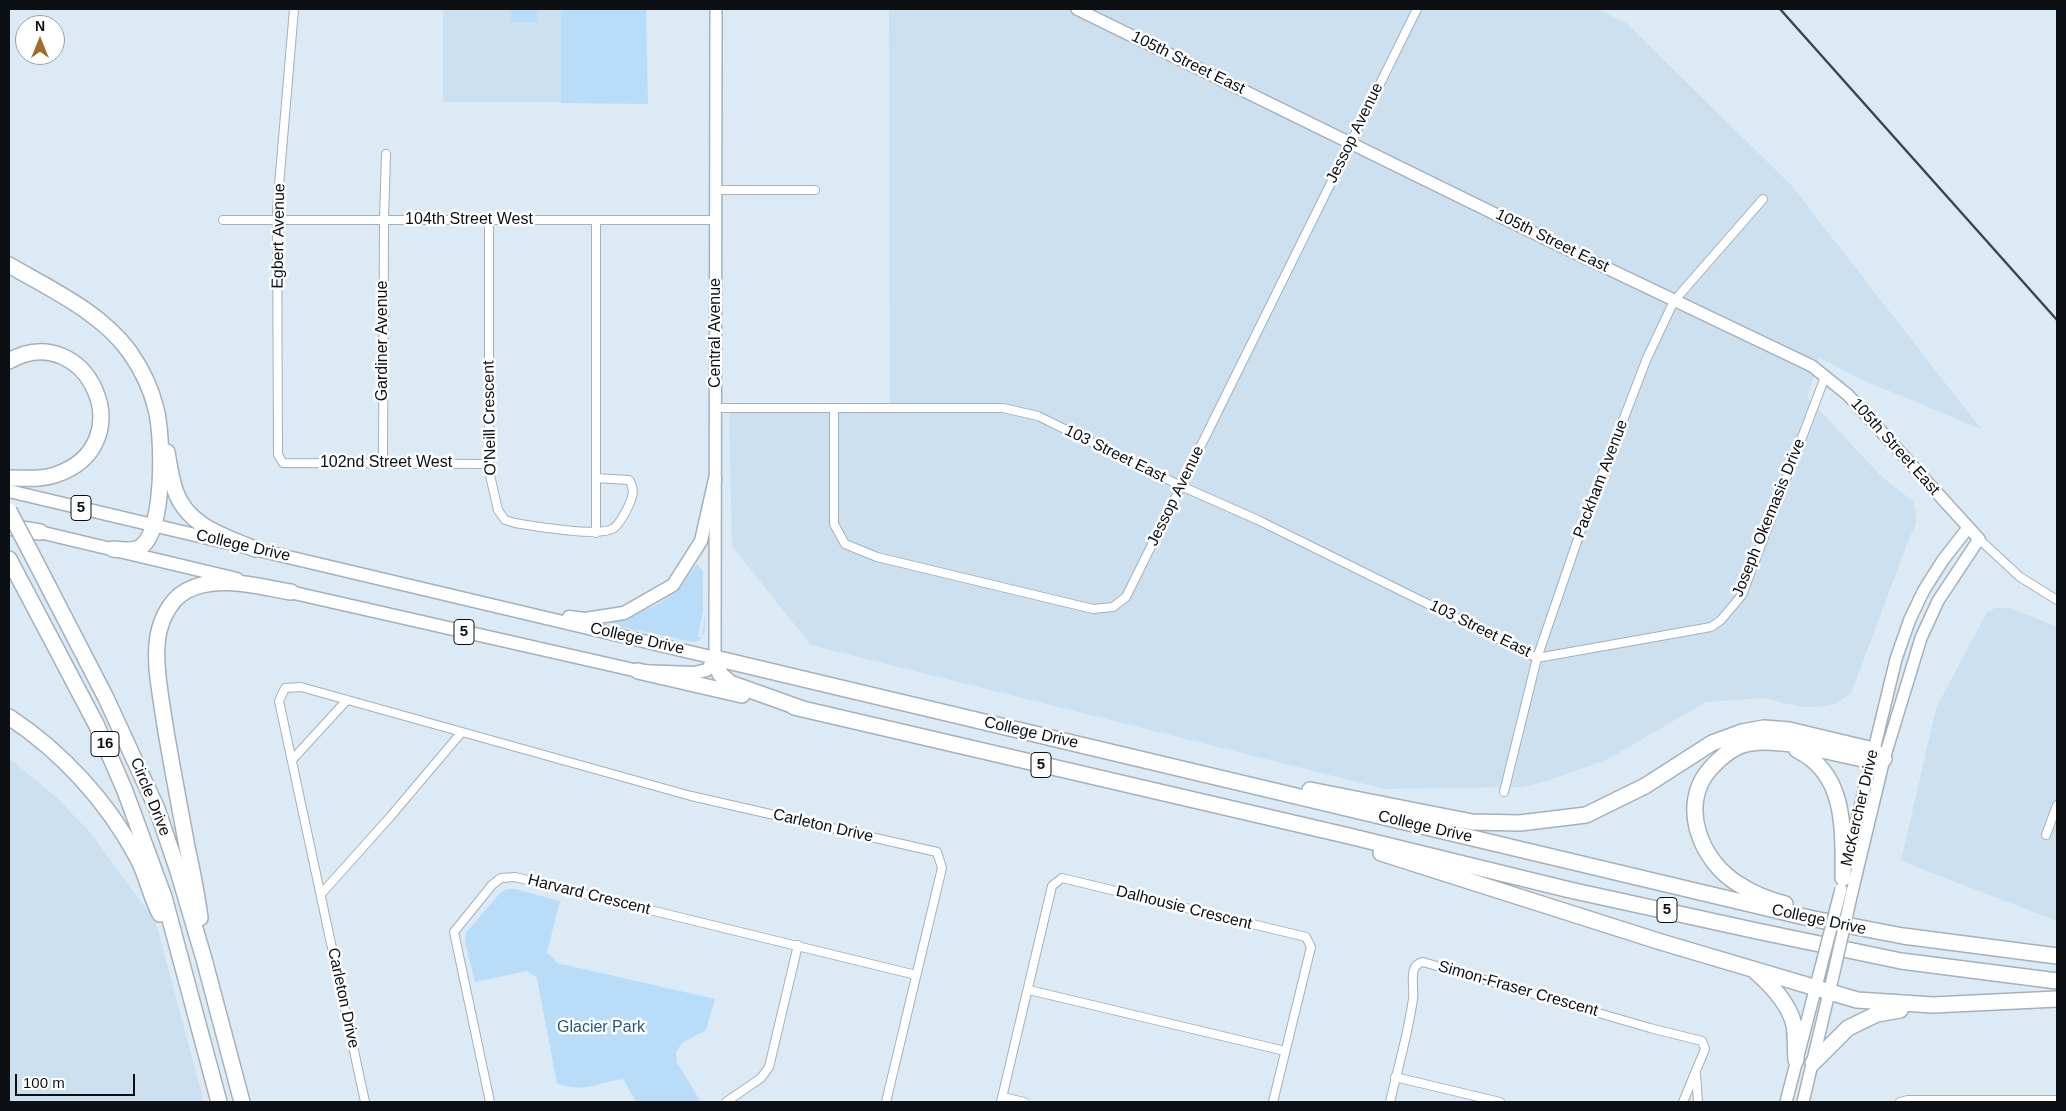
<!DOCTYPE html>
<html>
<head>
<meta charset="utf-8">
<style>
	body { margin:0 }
	#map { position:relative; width:2066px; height:1111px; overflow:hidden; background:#dceaf5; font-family:Helvetica,sans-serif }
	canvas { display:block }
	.frame { position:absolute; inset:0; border:10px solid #0c1014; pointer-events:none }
	.north { position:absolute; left:15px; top:15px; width:50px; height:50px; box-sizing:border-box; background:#fff; border:1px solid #9e9fa1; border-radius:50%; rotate:0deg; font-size:14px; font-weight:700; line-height:20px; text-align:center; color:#0c1014 }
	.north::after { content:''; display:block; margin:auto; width:18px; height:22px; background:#a76a2d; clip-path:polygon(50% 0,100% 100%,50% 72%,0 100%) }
	.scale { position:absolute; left:15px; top:1074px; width:120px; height:22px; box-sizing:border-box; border:2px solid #0c1014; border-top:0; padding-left:6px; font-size:15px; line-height:18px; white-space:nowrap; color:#0c1014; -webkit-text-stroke:4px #fff; paint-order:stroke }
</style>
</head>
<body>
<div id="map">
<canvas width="2066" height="1111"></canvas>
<div class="frame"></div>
<div class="north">N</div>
<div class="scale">100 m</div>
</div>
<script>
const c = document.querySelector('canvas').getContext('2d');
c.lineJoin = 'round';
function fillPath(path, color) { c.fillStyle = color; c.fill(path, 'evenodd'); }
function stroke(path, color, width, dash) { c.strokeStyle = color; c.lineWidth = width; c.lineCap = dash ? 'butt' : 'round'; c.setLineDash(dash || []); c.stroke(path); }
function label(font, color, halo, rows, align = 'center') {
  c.font = font + ' Helvetica,sans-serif'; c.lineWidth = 5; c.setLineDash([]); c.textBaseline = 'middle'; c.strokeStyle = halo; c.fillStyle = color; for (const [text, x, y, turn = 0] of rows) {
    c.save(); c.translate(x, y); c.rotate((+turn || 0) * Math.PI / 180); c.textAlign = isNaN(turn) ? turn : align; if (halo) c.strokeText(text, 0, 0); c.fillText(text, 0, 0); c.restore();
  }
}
const built = new Path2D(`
	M443,9H563V102H443Z
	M889,9H1598L1626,23L1791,185L1981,429L1858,378L1820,358L1807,397L1883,478L1913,501L1916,512V524L1908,541L1851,693L1836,704L1819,707H1801L1764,698L1706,702L1608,759L1547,781L1522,787L1385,789L811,645L732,546L729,409L890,408Z
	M1995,608H2011L2057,627V921L1901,861L1936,708L1987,612Z
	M9,758L57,798L90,832L156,923L204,1102H9Z`);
const green = new Path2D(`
	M511,9H537V22H511Z
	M561,9H646L648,104L561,103Z
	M697,564L703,571V611L698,637H702L705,614C705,625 707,641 693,642L611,625V622C655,608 670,603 697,564Z
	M508,889H515L560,901L547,952L557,963L715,999L706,1030L682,1043L676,1052L677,1063L701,1102H636L623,1079C614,1080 609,1082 600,1084C586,1089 572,1088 557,1084L537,978L527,971L475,982L465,942L466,933L501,892Z`);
const street = new Path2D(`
	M294,9L277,209L278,455L283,463L489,464
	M716,190H815
	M223,220H716
	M489,220V471L498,510L505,520L515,523C535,526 600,538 614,528C621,522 625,513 629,505C633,496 635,489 629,480L596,478
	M596,220V533
	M716,408H1003L1038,416L1181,486L1258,520L1537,658L1711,627L1721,620L1742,595L1825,377
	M834,409V524L845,544L877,557L1093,609L1113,607L1126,597L1417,9
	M383,463L384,219L386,154
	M1979,539L2020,577L2057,600
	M292,760L347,700
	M1504,792L1537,658L1581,530L1647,358L1674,301L1763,199
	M2046,835L2057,805
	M322,893L390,817L461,733
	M1029,990L1285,1051
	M1696,1074L1698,1102
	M1395,1077L1500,1102
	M1003,1097L1024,1102
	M365,1102L279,701L285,688L301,687L691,796L937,852L942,868L886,1102
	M490,1102L454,932L492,885L501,878L515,877L916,975
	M726,1102L761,1078L769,1067L798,945
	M1001,1102L1052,886L1062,878L1306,937L1311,947L1273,1102
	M1390,1102C1398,1068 1408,1034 1413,999C1415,987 1407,965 1423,962L1650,1028L1702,1041L1705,1049L1683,1102
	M1900,1102L1908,1100H2057`);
const secondary = new Path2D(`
	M1077,9L1546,239L1812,366L1848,395L1979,539L1938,601L1921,638L1884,759L1852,892
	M715,658L716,9
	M1847,861L1896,659L1910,619L1924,590L1943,560L1968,528
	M1786,1102L1821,967
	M1803,1102L1834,972`);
const primary = new Path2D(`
	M9,491L715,658L707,670L694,673L638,671L281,590
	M31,530L237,579
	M569,617L585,619L624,613L673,585L701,541L715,479`);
const highway = new Path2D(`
	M9,265C50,289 99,311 129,351C141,368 151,388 156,409C163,435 165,528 142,546C135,552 122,550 113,549
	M9,361C86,317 146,445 55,475C40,480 24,478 9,478
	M167,452C169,464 171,478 175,490C187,526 224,536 255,549
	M9,527L40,532
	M29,549L106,698L157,809L178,871L204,959L242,1102
	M9,559L96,724L125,791L164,897L219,1102
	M638,671L742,695
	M794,707L1349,836L1570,890L1757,931L1901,961L2057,981
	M803,709L730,683L720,674L715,658L1809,918L1903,936L2057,956
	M9,717C62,752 107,801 137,857C147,875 150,896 160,914
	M1797,750C1847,774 1843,831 1843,878
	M1310,790L1472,822L1520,823L1586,815L1645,786L1712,743L1742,732L1764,728L1789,730L1873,750L1884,759
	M1381,853L1661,942L1857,1000L1933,1005L2057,999
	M1785,904C1770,900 1754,894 1740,885C1701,863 1678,805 1710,769C1721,757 1734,745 1751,743C1783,738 1837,754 1871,761L1884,759
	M200,918C197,894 192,870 187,847C179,802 170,758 163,713C160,691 155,667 157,645C158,625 168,601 186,591C217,574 259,587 291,592
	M1755,971C1771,985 1789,1003 1794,1025C1796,1036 1795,1049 1796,1060
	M1813,1063L1848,1028L1877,1014L1900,1010`);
const rail = new Path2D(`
	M1780,9L2057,320`);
const secondaryBridge = new Path2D(`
	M1821,967L1841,889
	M1834,972L1852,892`);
const highwayBridge = new Path2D(`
	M9,511L29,549`);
const shields = [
	[81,508,20],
	[464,632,20],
	[105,744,28],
	[1041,765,20],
	[1667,910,20]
];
const shieldNames = [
	["5",81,508],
	["5",464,632],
	["16",105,744],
	["5",1041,765],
	["5",1667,910]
];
const streetNames = [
	["105th Street East",1188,63,26],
	["Jessop Avenue",1355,133,-64],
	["104th Street West",469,220],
	["Egbert Avenue",279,236,-89],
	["105th Street East",1552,241,26],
	["Central Avenue",716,333,-90],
	["Gardiner Avenue",383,341,-90],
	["O'Neill Crescent",490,418,-91],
	["105th Street East",1895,447,48],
	["103 Street East",1115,454,26],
	["102nd Street West",386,463],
	["Packham Avenue",1601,479,-69],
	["Jessop Avenue",1176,496,-64],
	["Joseph Okemasis Drive",1769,518,-68],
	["College Drive",243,546,13],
	["103 Street East",1480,629,26],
	["College Drive",637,639,13],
	["College Drive",1031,733,13],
	["Circle Drive",150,797,68],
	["McKercher Drive",1860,808,-77],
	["Carleton Drive",823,826,13],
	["College Drive",1425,827,13],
	["Harvard Crescent",589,895,14],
	["Dalhousie Crescent",1184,908,14],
	["College Drive",1819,920,12],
	["Simon-Fraser Crescent",1518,989,16],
	["Carleton Drive",343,998,78]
];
const parkNames = [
	["Glacier Park",601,1028]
];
fillPath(built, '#cce0f0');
fillPath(green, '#b9dcf9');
stroke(street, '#a4b1bb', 10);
stroke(secondary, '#a4b1bb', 14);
stroke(primary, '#a4b1bb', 15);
stroke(highway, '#a4b1bb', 18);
stroke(street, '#fff', 8);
stroke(secondary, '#fff', 11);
stroke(primary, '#fff', 12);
stroke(highway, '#fff', 15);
stroke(rail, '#3f454b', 2.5);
stroke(secondaryBridge, '#a4b1bb', 14, []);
stroke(highwayBridge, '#a4b1bb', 18, []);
stroke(secondaryBridge, '#fff', 11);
stroke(highwayBridge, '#fff', 15);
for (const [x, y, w] of shields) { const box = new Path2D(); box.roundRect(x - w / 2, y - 12.5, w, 25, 4); c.fillStyle = '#fff'; c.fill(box); stroke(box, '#0c1014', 1); }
label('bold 15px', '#0c1014', null, shieldNames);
label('16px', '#0c1014', '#fff', streetNames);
label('16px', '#205a82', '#fff', parkNames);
</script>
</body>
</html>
